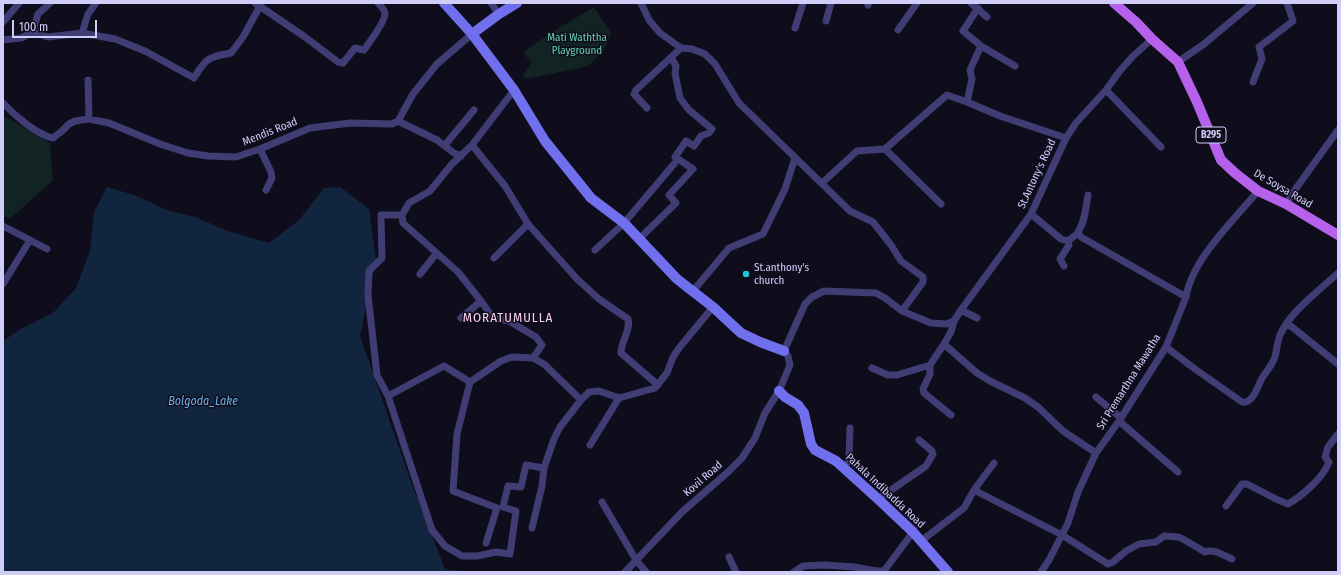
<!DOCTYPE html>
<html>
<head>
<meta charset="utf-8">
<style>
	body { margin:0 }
	#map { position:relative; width:1341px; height:575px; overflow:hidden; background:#0f0d1b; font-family:"Fira Sans Condensed",sans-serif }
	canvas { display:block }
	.frame { position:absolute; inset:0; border:4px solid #d1cdf9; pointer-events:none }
	.scale { position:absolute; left:12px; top:20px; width:85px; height:18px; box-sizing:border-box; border:2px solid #d1cdf9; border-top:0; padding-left:5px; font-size:12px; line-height:14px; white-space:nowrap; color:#d1cdf9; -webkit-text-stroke:3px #0f0d1b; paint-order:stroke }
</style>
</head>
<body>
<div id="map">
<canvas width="1341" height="575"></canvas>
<div class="frame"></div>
<div class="scale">100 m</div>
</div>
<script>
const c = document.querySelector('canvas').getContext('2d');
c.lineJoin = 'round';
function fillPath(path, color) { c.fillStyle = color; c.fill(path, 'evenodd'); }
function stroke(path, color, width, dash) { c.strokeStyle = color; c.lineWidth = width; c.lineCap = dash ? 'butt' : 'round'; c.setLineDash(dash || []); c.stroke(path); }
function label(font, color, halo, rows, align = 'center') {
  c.font = font + ' "Fira Sans Condensed",sans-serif'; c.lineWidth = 3; c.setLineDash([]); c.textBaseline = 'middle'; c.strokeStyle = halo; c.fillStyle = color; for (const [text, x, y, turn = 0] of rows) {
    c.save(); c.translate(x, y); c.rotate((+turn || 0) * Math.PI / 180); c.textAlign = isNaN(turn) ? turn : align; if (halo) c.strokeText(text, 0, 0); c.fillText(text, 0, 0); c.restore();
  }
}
const green = new Path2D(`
	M594,7L611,33L603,51L588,66L526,79L523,74L532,63L523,53L549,34Z
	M3,115L50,143L53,180L10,219L3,216Z`);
const water = new Path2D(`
	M107,187L134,195L167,210L195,217L228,231L269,243L299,220L324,188L340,187L369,209L376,259L360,336L411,482L445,569L466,572H3V341L19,330L53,313L76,288L90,251L94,212Z`);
const street = new Path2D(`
	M255,3L305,37L338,62L343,63L355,48L364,50C370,41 384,24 385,14C385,10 381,6 378,3
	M491,3L499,14
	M641,3L649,20L660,33L681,48L692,49L705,54L715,64L739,103L850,211L873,222L891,245L901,261L923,277V282L902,311
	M971,3L987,17
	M868,5L869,3
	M978,8L963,31L981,46L1015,66
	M826,21L831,3
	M3,22L19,3
	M795,28L803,3
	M898,30L917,3
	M33,32L38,14L50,3
	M82,33L88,14L96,3
	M3,40L21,38L33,32L48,37L82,33L115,39L145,51L194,78C206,58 208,57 231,53L243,37L260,6
	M1178,62L1204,44L1253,3
	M88,80L89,119
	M1253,82L1262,59L1259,47L1293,21L1287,3
	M1106,90L1161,147
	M967,102L1000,116L1066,138
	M3,103C14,115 37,135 53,138L62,131L69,124L75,121L89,119L109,123L160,144L188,153L208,156L236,157L260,149L310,128L350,123L392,124L398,121L413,94L437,64L472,34
	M647,108L634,94L636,90L681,48
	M398,121L437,140L454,153L461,156
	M445,145L474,110
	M472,145L505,186L528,224L577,279L599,299L628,319C631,330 621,341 621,353L658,385
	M260,149L271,172L272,178L266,190
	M885,149L941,204
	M822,183L857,151L885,149L947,95L967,102L972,79L970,70L981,46
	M1286,204L1297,187L1338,130
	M1031,214L1061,239L1068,241
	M402,215H381L382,258L369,271L368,295L377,375L388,396L432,530L445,546L462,556H477L496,552L510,554L516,511L503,507L508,486L521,487L526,465L544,468
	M3,226L47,249
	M1078,233L1081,237L1186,297
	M640,238L676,203L669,195L693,169L675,157L686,141L694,146L701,136L709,133L712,129L689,110L680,98L675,73L676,66L671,57
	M595,250L624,223L674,164
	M494,258L528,224
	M1064,266L1060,259L1069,245L1068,241C1071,238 1076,236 1078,232C1085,222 1086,207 1088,195
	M420,274L436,254
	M3,284L30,240
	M693,291L729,248L763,234L785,189L795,158
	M481,301L493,318L509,321L536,337L542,345L533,358
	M461,318L481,301L458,272L403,223L402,215L409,203L430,191L452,164L472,145L514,90
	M977,318L961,310L1031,214L1066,138L1076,123L1106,90L1119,72L1132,57L1152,39
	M954,321L951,332L944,344L977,373L990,381L1025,398L1038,407L1063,431L1096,453
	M1287,323L1338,364
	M1166,347L1195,369L1242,402C1253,404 1258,386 1262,378C1267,371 1272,365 1275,357C1277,349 1277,341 1281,333C1290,312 1321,289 1338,273
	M930,365V374L923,389L924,393L951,415
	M872,368L888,375H897L930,365L944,344
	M388,396L444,366L470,382
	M1096,397L1121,418
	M1119,421L1178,472
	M590,445L619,398
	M844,469L849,459L850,428
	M974,490L1062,535L1108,564L1113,562L1126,551L1139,544L1156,542L1164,536L1178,537L1183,539L1205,552C1214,548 1224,556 1232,559
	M878,499L926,466L933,454L932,451L919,440
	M602,502L636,560L646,572
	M1226,506L1242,484H1247L1278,500L1288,504C1302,496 1324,477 1329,462L1325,457L1328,447L1338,434
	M532,528L542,486L544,468L554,439L560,427L581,400L589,392L599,391L619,398L655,388L667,373L673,357L679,348L713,307
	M921,541L964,508L974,490L994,463
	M486,543L497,508L453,491L457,434L470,382L501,361L512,357L533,358L544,364L581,400
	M729,557L736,572
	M625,572L682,512L728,472L742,458L755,438L765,413L779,391L790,365L788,356L784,351L805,304L812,297L824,291L876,293L885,298L902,311L931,323L946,324L954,321L961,310
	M794,572L803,566L825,565L854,567L877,571H884L913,532
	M1041,572L1049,560L1068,523L1078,492L1096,453L1119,421L1166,347L1186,297C1192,259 1234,220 1258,191`);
const secondary = new Path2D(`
	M444,3L472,34L514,90L545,141L591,198L624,223L677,279L713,307L741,333L760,342L784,351
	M472,34L499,14L517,3
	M779,391L785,397L798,405L804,413L811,444L815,450L836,461L878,499L913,532L948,572`);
const primary = new Path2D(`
	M1114,3L1136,22L1152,39L1178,62L1197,102L1221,160L1235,173L1258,191L1286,204L1338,235`);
const markers = [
	[746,274,4,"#1ac8d8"]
];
const shields = [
	[1211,135,30]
];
const shieldNames = [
	["B295",1211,135]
];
const parkNames = [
	["Mati Waththa",577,38],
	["Playground",577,51]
];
const streetNames = [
	["Mendis Road",270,132,-22],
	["St.Antony's Road",1037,174,-65],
	["De Soysa Road",1283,189,30],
	["Sri Premarthna Mawatha",1129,382,-58],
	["Kovil Road",703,479,-41],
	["Pahala Indibadda Road",885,491,43]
];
const poiNames = [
	["St.anthony's",754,268],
	["church",754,281]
];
const waterNames = [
	["Bolgoda_Lake",203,402]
];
const quarterNames = [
	["MORATUMULLA",508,318]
];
fillPath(green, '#112423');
fillPath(water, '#12253e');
stroke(street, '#3f3d74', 7);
stroke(secondary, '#706fee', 10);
stroke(primary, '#b561ec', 10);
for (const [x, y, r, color] of markers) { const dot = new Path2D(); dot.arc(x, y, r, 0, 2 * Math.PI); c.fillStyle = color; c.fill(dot); stroke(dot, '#0f0d1b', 1.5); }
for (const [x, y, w] of shields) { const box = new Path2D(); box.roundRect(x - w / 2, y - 8, w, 16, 3); c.fillStyle = '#0f0d1b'; c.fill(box); stroke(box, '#d1cdf9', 1); }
label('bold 10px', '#d1cdf9', null, shieldNames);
label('11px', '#63cfb2', '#0f0d1b', parkNames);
label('11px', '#d1cdf9', '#0f0d1b', streetNames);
label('11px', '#d1cdf9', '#0f0d1b', poiNames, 'left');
label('italic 12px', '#67b1ed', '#0f0d1b', waterNames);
c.letterSpacing = '1px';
label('13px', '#f9cfeb', '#0f0d1b', quarterNames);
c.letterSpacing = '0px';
</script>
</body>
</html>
